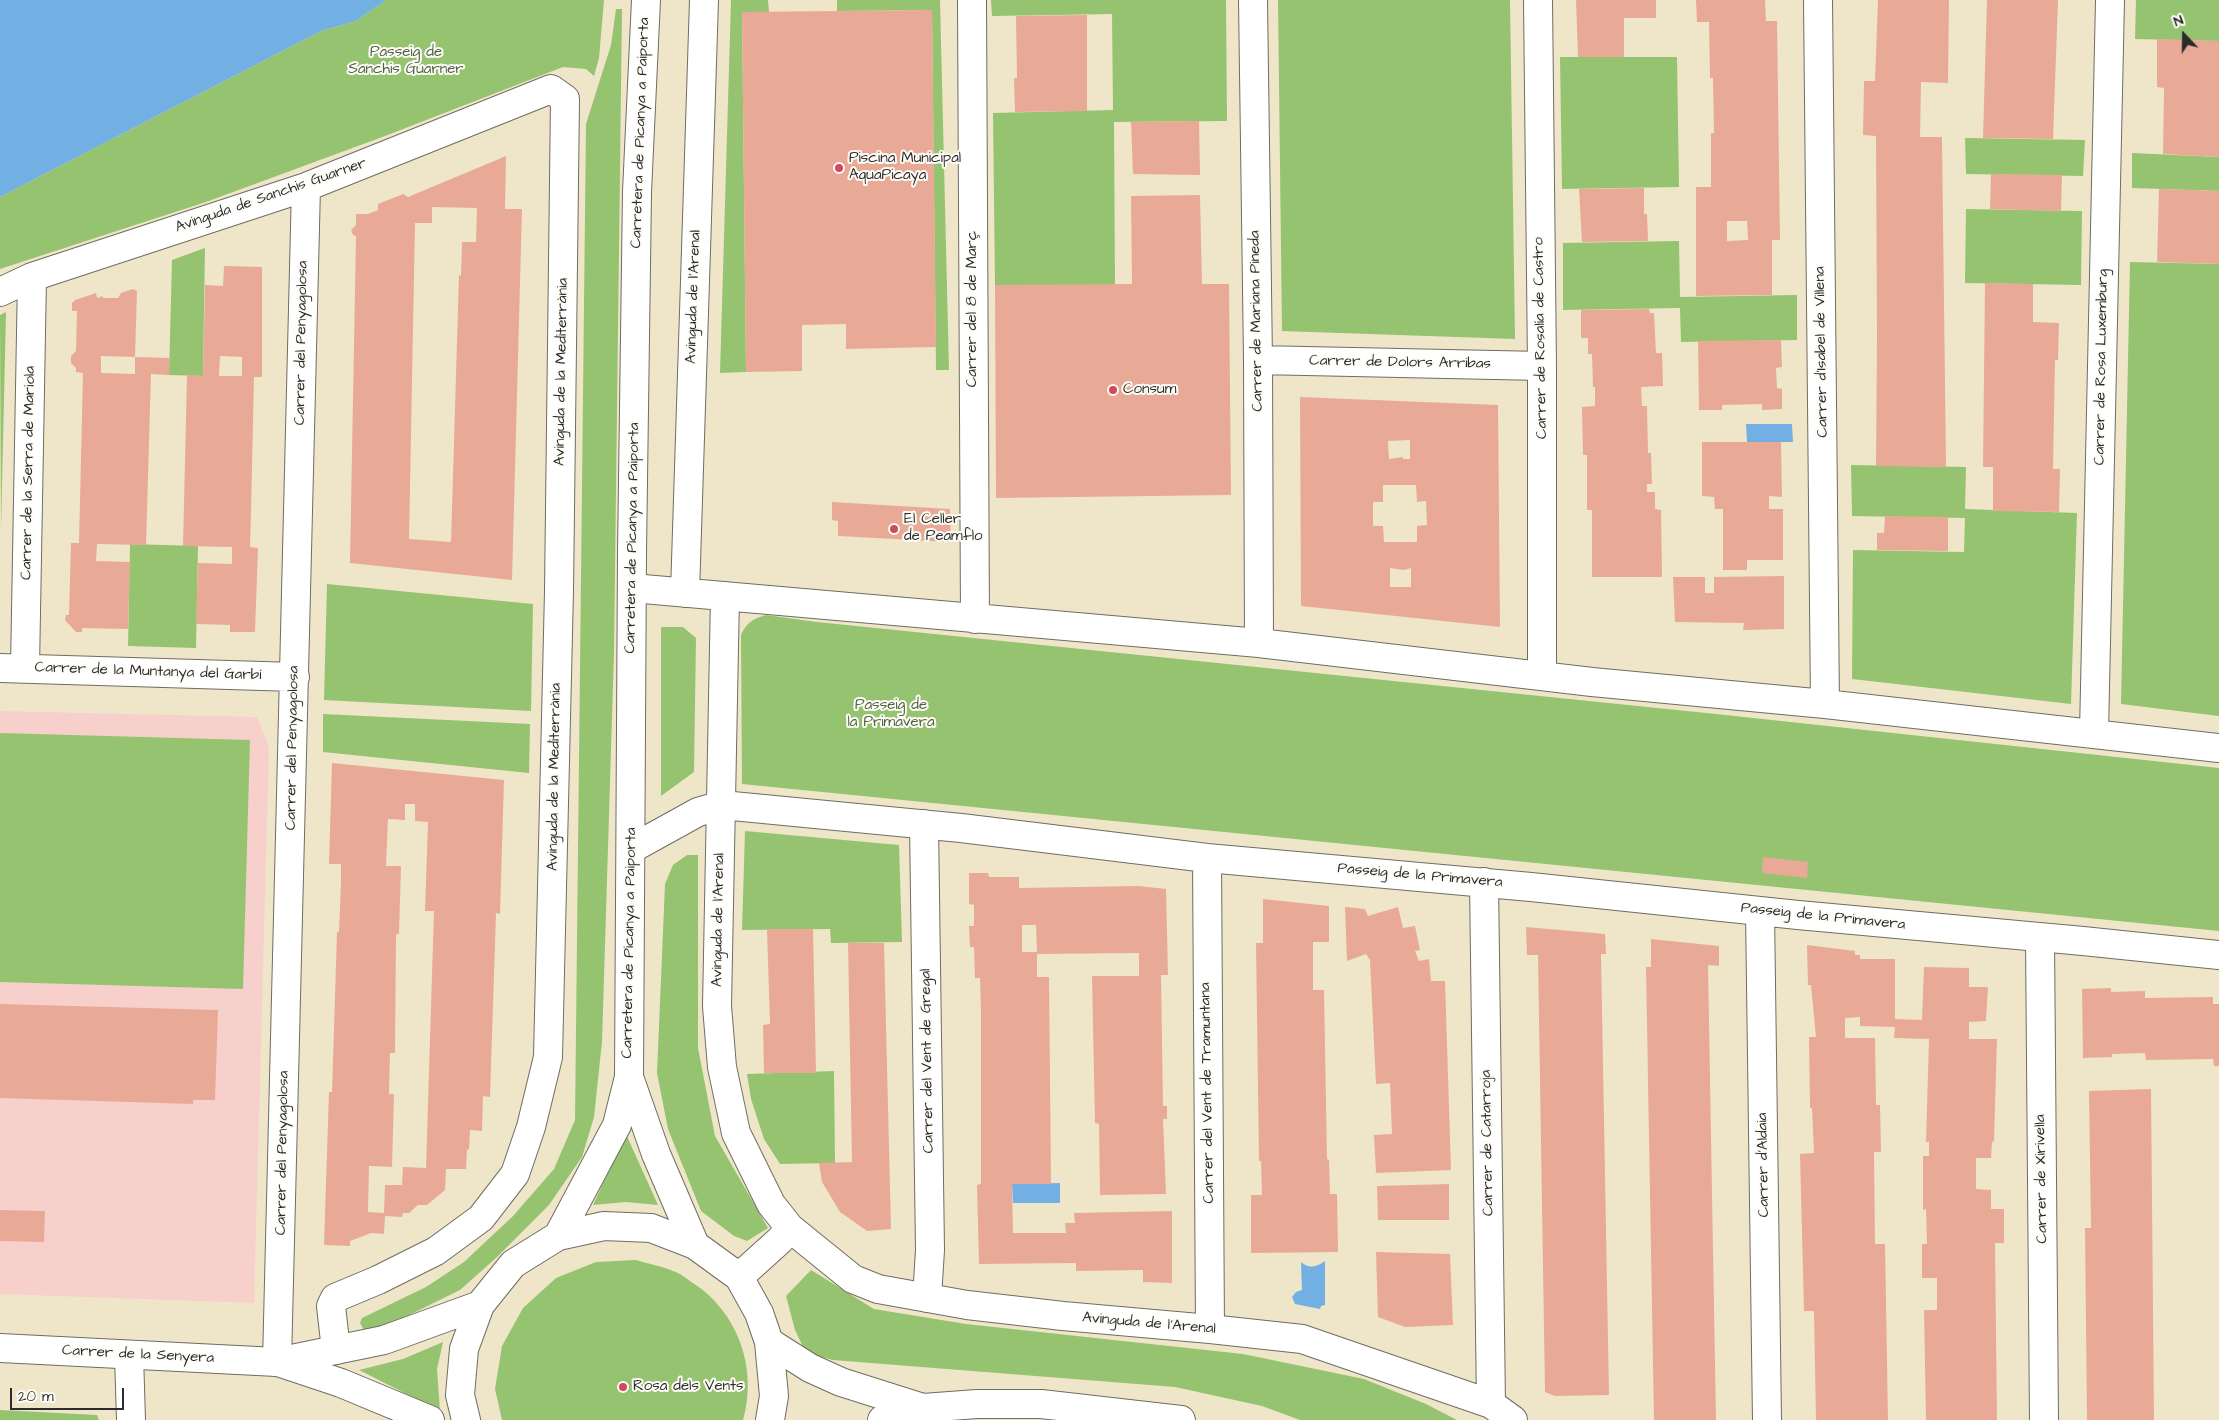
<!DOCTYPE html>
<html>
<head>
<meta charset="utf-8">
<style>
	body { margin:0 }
	#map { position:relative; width:2219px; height:1420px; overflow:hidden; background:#efe6c9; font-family:"Architects Daughter",sans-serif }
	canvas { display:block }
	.north { position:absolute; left:2159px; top:10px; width:50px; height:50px; -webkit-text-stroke:4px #fdfcf7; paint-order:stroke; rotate:339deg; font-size:14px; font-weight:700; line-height:20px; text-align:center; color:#2b2b2b }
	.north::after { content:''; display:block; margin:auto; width:18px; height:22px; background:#2b2b2b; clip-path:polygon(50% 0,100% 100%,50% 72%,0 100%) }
	.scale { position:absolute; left:10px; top:1388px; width:114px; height:22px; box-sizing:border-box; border:2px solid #2b2b2b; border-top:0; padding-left:6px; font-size:15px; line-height:18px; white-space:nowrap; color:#2b2b2b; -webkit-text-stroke:4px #fdfcf7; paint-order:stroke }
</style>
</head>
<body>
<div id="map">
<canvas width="2219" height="1420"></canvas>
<div class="north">N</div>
<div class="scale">20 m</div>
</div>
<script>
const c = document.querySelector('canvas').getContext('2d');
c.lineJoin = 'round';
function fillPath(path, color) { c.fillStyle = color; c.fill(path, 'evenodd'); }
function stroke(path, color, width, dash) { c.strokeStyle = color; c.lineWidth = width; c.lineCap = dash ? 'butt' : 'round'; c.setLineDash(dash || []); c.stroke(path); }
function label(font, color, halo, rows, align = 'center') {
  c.font = font + ' "Architects Daughter",sans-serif'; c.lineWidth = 4; c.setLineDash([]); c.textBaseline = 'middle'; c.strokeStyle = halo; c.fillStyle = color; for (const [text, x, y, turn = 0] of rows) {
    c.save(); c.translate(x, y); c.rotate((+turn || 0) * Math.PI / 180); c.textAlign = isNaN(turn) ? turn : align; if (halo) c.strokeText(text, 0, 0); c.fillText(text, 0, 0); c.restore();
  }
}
const built = new Path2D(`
	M0,711L257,717L269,747L254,1303L0,1294Z`);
const green = new Path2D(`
	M386,0H604L599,58L594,76L586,69L563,67L385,136L206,202L0,269V197L321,31L356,21Z
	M731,0H768L769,12H742L746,372L720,373Z
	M837,0H940L949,370H936L932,10L837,11Z
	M991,0H1226L1227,121L1114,122L1115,285H995L993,113L1113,110L1112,14L992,16Z
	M1278,0H1510L1515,339L1282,331Z
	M2136,0H2219V41L2135,39Z
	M616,9H622L614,653L602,1042L594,1117L582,1157L549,1205L496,1258L460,1290L391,1324L365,1332L360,1323L362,1318L426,1287L464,1262L513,1216L554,1169L575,1120L586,124L611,45Z
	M1560,57H1677L1679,187L1562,189Z
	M1965,138L2085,140L2083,176L1966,174Z
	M2132,153L2219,157V191L2132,188Z
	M1966,209L2082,211L2081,285L1965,283Z
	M1679,241L1680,297L1797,295V340L1681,342L1680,308L1563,310V243Z
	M205,248L203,376L169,375L172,260Z
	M2130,262L2219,264V716L2121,704Z
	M6,312L1,530L0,315Z
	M1851,465L1966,467L1965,509L2077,513L2071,704L1852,679L1853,550L1964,552L1965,518L1852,516Z
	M130,544L198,546L196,648L128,646Z
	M327,584L533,604L531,711L324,700Z
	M766,615L817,622L1716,714L2219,768V931L742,784L741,635C747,622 753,619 766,615Z
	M661,627H683L696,638L694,772L661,796Z
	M323,714L530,724L529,773L323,752Z
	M0,733L250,740L243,989L0,982Z
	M745,831L899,845L902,942L831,943L830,929L742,930Z
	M687,855H698V1048L715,1136L768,1228L747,1241L734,1236L701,1211L668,1129L657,1073L665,884L673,865Z
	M834,1071L835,1163L780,1164L764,1139L751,1099L747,1074Z
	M626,1134L658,1205L626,1202L593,1205Z
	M636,1260C649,1264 662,1266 673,1271C680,1273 687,1279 693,1283C738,1312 758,1369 743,1420H502L495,1389L502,1346L523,1308L556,1278L596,1262Z
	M811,1270L874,1309L966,1324L1243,1354L1364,1379L1426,1404L1457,1420H1300L1262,1406L1175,1387L833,1360L806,1353L795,1330L786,1296Z
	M443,1342L437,1369L440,1411L359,1370L403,1359Z
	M0,1410L97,1415L99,1420H0Z`);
const water = new Path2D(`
	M0,0H386L356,21L321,31L0,197Z
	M1746,424H1792L1793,442H1747Z
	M1060,1183V1203H1013L1012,1184Z
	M1325,1261V1305L1321,1306L1320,1309L1295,1304L1292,1297L1296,1292L1302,1290L1301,1262C1309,1269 1317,1267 1325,1261Z`);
const building = new Path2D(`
	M1576,0H1656V18H1624V57H1578Z
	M1696,0H1765L1766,21H1777L1780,240H1772V295L1696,296V187H1711V133H1714L1713,78H1710L1709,22H1697ZM1727,221H1747L1748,240L1727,241Z
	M1878,0H1949L1948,83L1921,82L1920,137H1942L1946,467L1876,466L1877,336L1876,136L1863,135L1864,81H1875Z
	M1987,0H2058L2053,139L1983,138Z
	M932,10L936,347L846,349V324L802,325V371L746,372L742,12Z
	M1087,15V111L1015,112L1014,78H1017L1016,16Z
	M2157,39L2219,41V157L2163,154L2164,88L2157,87Z
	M1199,121L1200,175L1133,174L1131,122Z
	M506,156L505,209H522L512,580L350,563L356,236L353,235L351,230L356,225V214H368L378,210V204L403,194L408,197ZM432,207L477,208L476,242H462L461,276L459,275L451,542L409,539L415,223H432Z
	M1991,174L2062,175L2061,211L1990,209Z
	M1644,188V214H1647L1648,241L1582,242L1579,189Z
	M2159,189L2219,191V264L2157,262Z
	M1200,195L1202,284H1229L1231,495L996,498L995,285L1132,284L1131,196Z
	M224,266L262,267V377H254L251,513L250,547L258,548L255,632H230V625L196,624L198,563L232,564V547L183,546L187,375L203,376L205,285L223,286ZM220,356L242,357V376H219Z
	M1985,283L2033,284V322L2059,323L2058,360H2055L2053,469H2060L2059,512L1993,511V467H1983Z
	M133,289L137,291L135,357L101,356V373L135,374V357L169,358V375L151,374L146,545L97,544L96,561L130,562L128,629L82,628V632H76L65,620L66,615H69L71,543H79L83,373L76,372V368L71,363V356L76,351L77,311H72V303L75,300L96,293L97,298L103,296V298H118L121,293Z
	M1649,309L1650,313H1654L1656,353H1662L1663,386L1641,387L1642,406H1647L1648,453H1651L1652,484H1647V492H1655V509L1661,510L1662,577H1592V510H1587V455H1583L1582,407L1595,406V387H1593L1592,354H1588V338H1581V310Z
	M1781,340L1782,367L1776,368L1777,388L1782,389V409L1762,410V404L1722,405V410H1699L1698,341Z
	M1300,397L1498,405L1500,627L1301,606ZM1410,440V459H1403V457L1389,459L1388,441ZM1383,485H1416L1417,502L1426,501L1427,525L1417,526V542H1384L1383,526H1373V502H1383ZM1390,568L1404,570L1411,568V587H1390Z
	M1702,442H1781L1782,497L1769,496V509H1783V560H1747V570H1723V509H1715L1714,497L1702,496Z
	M832,502L950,509L951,542L838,536V521L832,520Z
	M1885,516L1948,517V551L1877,550V533H1884Z
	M1784,576V629L1743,630L1744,623L1675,622L1673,577H1705V593H1714V577Z
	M332,763L504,780L500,914L496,913L490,1097L483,1096L482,1131L470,1130L469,1149L467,1150L466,1169H446L445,1190L427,1205H418L409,1213H403L402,1217L385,1216L384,1234L371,1233L361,1237L350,1241V1246L324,1245L329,1092H332L337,932H339L341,883V864H329ZM405,804H415V821L428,822L425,911H434L426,1168L403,1167L402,1185H385L384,1213L368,1212L369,1166L392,1167L394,1094H389L390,1053H395L396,934H399L401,866H386L388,819L405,820Z
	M1763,857L1808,862L1807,878L1762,873Z
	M969,873H988L989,877H1019V888L1138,886L1166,889L1168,975H1161L1163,1106H1167V1119H1163L1166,1194L1100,1195L1099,1124L1095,1123L1092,976H1139V953L1037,954V977H1049L1051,1184H1012L1013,1233H1066L1065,1223H1075L1074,1213L1172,1211V1283L1143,1282V1270L1076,1271V1263L979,1264L977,1185L981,1184V1012L980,978H975L974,947H970L969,926H974V905L969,904ZM1022,925H1036L1037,952H1022Z
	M1263,899L1329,906V942H1313V990H1324L1327,1159L1329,1160L1330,1194H1337L1338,1252L1251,1253V1195H1262L1261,1161H1259L1256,943H1263Z
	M1345,907L1365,909L1368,916L1398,907L1403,928L1415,926L1420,950L1415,951L1419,961L1429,959L1431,981H1445L1451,1170L1376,1173L1374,1135L1392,1134L1390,1083L1376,1084L1370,960L1366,954L1347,961Z
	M1526,927L1605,934L1606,954H1601L1609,1395L1555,1396L1545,1392L1538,955H1527Z
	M767,929H813L816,1073H764L763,1025L770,1024Z
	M1651,939L1719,946V966L1708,965L1716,1420H1654L1646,967H1651Z
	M848,943H884L891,1229L867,1231L840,1212L822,1182L819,1163L852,1162Z
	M1807,945L1855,951V955H1860V959H1895V1019L1922,1020L1924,967L1969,968V987H1988L1986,1021L1969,1022V1039H1997L1994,1141L1992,1142L1991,1158H1976V1189L1991,1190V1209H2004V1243H1995L1997,1420H1926L1924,1310H1937V1278H1922V1244H1927L1926,1209L1923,1210V1156H1929V1142H1926L1929,1039L1894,1038L1895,1027L1860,1026V1017L1845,1018V1038H1875L1876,1105H1880L1881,1152H1874L1875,1244H1885L1888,1420H1816L1814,1311H1804L1800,1154L1814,1153L1812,1108H1810L1809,1037H1816L1811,985H1808Z
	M2111,988V992L2145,991V998L2213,997V1004H2219V1066H2214L2213,1059L2146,1060L2145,1053L2112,1054V1057L2083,1058L2082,989Z
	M0,1004L218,1010L215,1100H193V1104L0,1098Z
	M2151,1089L2154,1420H2087L2085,1228H2091L2089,1091Z
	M1449,1184V1220H1378L1377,1186Z
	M0,1210L45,1211L44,1242L0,1241Z
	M1376,1252L1450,1254L1453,1325L1405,1327L1378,1317Z`);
const street = new Path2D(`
	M972,0L975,619
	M1253,0L1258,360L1259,643
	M1538,0L1542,366V676
	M1818,0L1825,704
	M0,292L32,277L306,187L551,89L565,99L559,591L548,1057L531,1127L515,1174L481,1218L436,1251L378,1280L335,1298L331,1306L336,1350
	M1258,360L1542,366
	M632,588L1259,643L1592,682L1825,704L2219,748
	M685,593L704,0
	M725,596L717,1006L722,1067L736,1133L771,1204L790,1228L853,1279L878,1289L967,1305L1063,1316L1210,1329L1302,1339L1491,1404L1513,1420
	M0,668L295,677
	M25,668L32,277
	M2094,733L2110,0
	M924,824L930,1250L927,1298
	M631,849L698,812L722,805L961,828L1207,858L1531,887L1798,915L2083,941L2219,955
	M1207,858L1210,1329
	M1484,882L1491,1404
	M1760,911L1767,1420
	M2040,938L2044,1420
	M739,1277L780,1240L790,1228
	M129,1355L131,1420
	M277,1362L306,187`);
const secondary = new Path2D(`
	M629,1077L656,1154L695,1245
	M558,1236L617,1125L629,1077L632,553L637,192L646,0
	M769,1342L810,1368L841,1382L923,1408
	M0,1348L277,1362L384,1340L480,1305
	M278,1362L341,1383L430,1420
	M466,1420L460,1395L464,1349L480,1305L513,1264L558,1236L604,1226L651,1228L695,1245L739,1277L759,1313L769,1342L774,1396L770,1420
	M882,1420L923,1408L977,1404H1041L1181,1420`);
const markers = [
	[839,168,5,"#d1495b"],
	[1113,390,5,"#d1495b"],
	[894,529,5,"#d1495b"],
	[623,1387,5,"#d1495b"]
];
const parkNames = [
	["Passeig de",406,53],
	["Sanchis Guarner",406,70],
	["Passeig de",891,706],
	["la Primavera",891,723]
];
const streetNames = [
	["Carretera de Picanya a Paiporta",641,133,-88],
	["Avinguda de Sanchis Guarner",271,196,-19],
	["Avinguda de l'Arenal",694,297,-88],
	["Carrer del 8 de Març",973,309,-90],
	["Carrer de Mariana Pineda",1257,321,-91],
	["Carrer de Rosalía de Castro",1541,338,-91],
	["Carrer del Penyagolosa",302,343,-89],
	["Carrer d'Isabel de Villena",1822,352,-91],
	["Carrer de Dolors Arribas",1400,363,1],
	["Carrer de Rosa Luxemburg",2102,367,-89],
	["Avinguda de la Mediterrània",562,372,-89],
	["Carrer de la Serra de Mariola",29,473,-89],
	["Carretera de Picanya a Paiporta",633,538,-89],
	["Carrer de la Muntanya del Garbí",148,672,2],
	["Carrer del Penyagolosa",293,748,-89],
	["Avinguda de la Mediterrània",555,777,-89],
	["Passeig de la Primavera",1420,876,5],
	["Passeig de la Primavera",1823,917,6],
	["Avinguda de l'Arenal",719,920,-89],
	["Carretera de Picanya a Paiporta",630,943,-89],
	["Carrer del Vent de Gregal",928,1061,-91],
	["Carrer del Vent de Tramuntana",1208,1093,-91],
	["Carrer de Catarroja",1488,1143,-91],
	["Carrer del Penyagolosa",283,1153,-89],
	["Carrer d'Aldaia",1764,1165,-91],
	["Carrer de Xirivella",2042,1179,-91],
	["Avinguda de l'Arenal",1149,1324,5],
	["Carrer de la Senyera",138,1355,3]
];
const poiNames = [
	["Piscina Municipal",849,159],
	["AquaPicaya",849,176],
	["Consum",1123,390],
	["El Celler",904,520],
	["de Peamflo",904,537],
	["Rosa dels Vents",633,1387]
];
fillPath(built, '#f7d0cc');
fillPath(green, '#96c370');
fillPath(water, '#72b0e4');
fillPath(building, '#e8aa97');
stroke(street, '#706c62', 30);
stroke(secondary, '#706c62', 30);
stroke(street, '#fff', 28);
stroke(secondary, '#fff', 28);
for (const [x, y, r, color] of markers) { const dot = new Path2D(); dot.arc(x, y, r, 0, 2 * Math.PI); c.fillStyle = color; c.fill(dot); stroke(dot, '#fdfcf7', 2); }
label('15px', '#506043', '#fdfcf7', parkNames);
label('15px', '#2b2b2b', '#fdfcf7', streetNames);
label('15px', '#2b2b2b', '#fdfcf7', poiNames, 'left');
</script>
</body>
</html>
